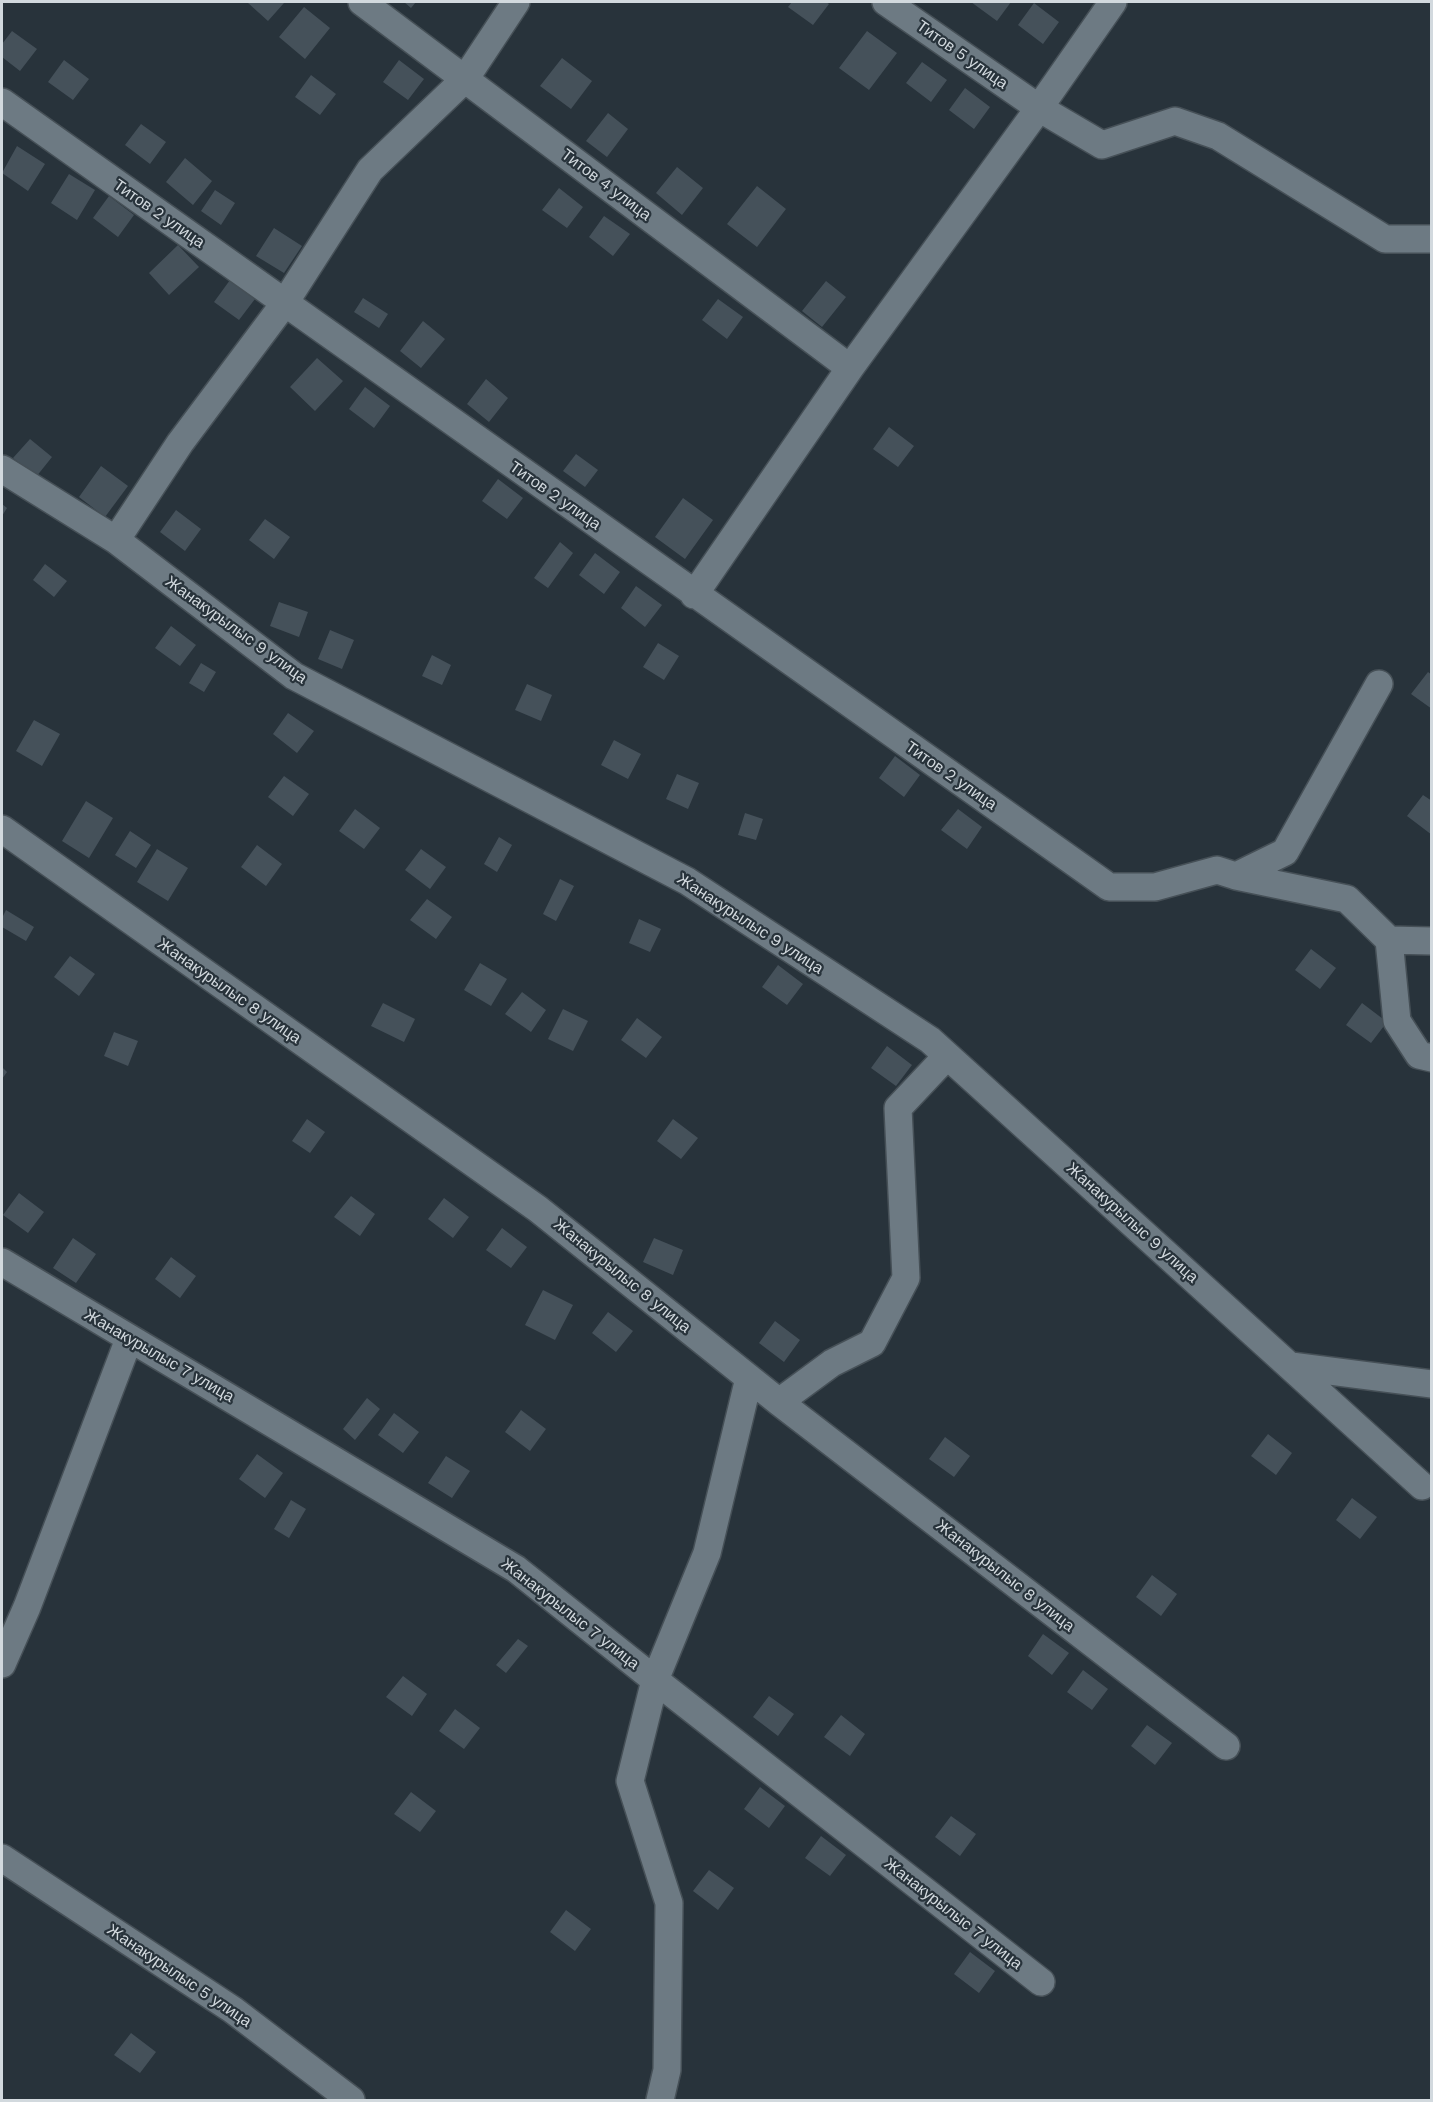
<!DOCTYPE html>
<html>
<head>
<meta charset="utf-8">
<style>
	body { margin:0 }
	#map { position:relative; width:1433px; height:2102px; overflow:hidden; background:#28333b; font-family:"Work Sans",sans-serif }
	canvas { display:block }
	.frame { position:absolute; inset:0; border:3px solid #d2d9de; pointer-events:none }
</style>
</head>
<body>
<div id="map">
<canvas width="1433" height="2102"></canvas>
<div class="frame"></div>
</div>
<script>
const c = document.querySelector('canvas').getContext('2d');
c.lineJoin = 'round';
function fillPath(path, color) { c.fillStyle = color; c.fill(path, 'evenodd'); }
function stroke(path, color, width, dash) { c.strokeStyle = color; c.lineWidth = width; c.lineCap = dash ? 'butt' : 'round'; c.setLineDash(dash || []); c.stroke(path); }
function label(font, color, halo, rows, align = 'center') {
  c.font = font + ' "Work Sans",sans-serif'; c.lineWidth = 4.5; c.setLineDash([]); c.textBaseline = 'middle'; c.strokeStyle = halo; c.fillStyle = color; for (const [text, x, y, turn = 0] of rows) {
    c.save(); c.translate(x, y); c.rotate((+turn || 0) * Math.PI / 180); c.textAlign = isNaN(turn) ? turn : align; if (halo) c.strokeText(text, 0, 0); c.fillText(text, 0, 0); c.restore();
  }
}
const building = new Path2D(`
	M249,2H283L284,3L268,21L248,3Z
	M404,2H416L411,8Z
	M792,2H826L829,4L813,25L788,7Z
	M971,2H1011L997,21Z
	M1034,3L1059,22L1043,44L1018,25Z
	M304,7L330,28L305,59L279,37Z
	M12,31L37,49L20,71L2,57V44Z
	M867,31L897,53L869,90L839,68Z
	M562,58L592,81L571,109L540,86Z
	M64,60L89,79L73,100L48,82Z
	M399,60L424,79L408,100L383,82Z
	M922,62L947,80L931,102L906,83Z
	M311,75L336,94L320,115L295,97Z
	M965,88L990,107L974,129L949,110Z
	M608,113L628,129L607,157L586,141Z
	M141,124L166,142L150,164L125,145Z
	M17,146L45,164L28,191L2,173Z
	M185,158L212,181L193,205L166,182Z
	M677,167L703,188L682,215L656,193Z
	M69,174L95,190L77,220L51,203Z
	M757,186L786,209L757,247L727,224Z
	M559,188L583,207L567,228L542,210Z
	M215,190L235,203L221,225L201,211Z
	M109,196L134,215L118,237L93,218Z
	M604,216L630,234L613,256L589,237Z
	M274,228L302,246L284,273L256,256Z
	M178,245L199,267L169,295L149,273Z
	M230,280L255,299L239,320L214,302Z
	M826,281L846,297L822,327L802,311Z
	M363,298L388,314L379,328L354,312Z
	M718,299L743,317L727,339L702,320Z
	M423,321L445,339L421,368L400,351Z
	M317,358L343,381L315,411L290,387Z
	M486,379L508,398L489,422L467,404Z
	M365,387L390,406L374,428L349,409Z
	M889,427L914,446L898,467L873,449Z
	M30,439L52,457L36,477L13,458Z
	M576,454L598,470L585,487L563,471Z
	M101,466L128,486L105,517L79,497Z
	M498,479L523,498L507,519L482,501Z
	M683,498L713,520L685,559L655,537Z
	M2,504L7,508L2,516Z
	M176,510L201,529L185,551L160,532Z
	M265,519L290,537L274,559L249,540Z
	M560,542L573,553L548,588L534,578Z
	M595,553L620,572L604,594L579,575Z
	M45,564L67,581L54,597L33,580Z
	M636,586L662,605L645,627L621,608Z
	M279,602L308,612L299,637L270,626Z
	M171,626L196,645L180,666L155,648Z
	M330,630L354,640L342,669L318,659Z
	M658,643L679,656L664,680L643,667Z
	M432,655L451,665L442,685L422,676Z
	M201,663L216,672L204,692L189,683Z
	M1428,672L1432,675V709L1411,694Z
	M527,684L552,695L541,721L515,710Z
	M288,713L314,731L297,753L273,734Z
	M34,720L60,734L42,766L16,751Z
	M614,740L641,754L628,779L601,765Z
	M895,756L920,775L904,797L879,778Z
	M677,774L699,783L688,809L666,799Z
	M284,776L309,794L293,816L268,797Z
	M1423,795L1432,801V835L1407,816Z
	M86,801L113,818L89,858L62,841Z
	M355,809L380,828L364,849L339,831Z
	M958,809L982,827L967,849L941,830Z
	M745,813L763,819L756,840L738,835Z
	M130,831L151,845L136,868L115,855Z
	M499,837L512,845L497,872L484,864Z
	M257,845L282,864L266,886L241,867Z
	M157,849L188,868L168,901L137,882Z
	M421,849L446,867L430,889L405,870Z
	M560,879L574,886L556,921L543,914Z
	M427,899L452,917L436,939L410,920Z
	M6,910L34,927L26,941L2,927V918Z
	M639,919L661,929L650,952L629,943Z
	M1311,949L1336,968L1320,989L1295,970Z
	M70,956L95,974L79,996L54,977Z
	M480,963L507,979L491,1006L464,990Z
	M778,965L803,984L787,1005L762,987Z
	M522,992L546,1010L531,1032L505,1014Z
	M383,1003L415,1019L404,1042L371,1026Z
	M1362,1003L1387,1022L1371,1043L1346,1025Z
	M563,1009L588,1021L573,1051L548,1039Z
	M637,1018L662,1037L646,1058L621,1040Z
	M114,1032L138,1041L128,1066L104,1056Z
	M887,1046L912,1065L896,1086L871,1068Z
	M2,1067L7,1072L2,1079Z
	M307,1119L325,1132L310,1153L292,1141Z
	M673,1119L698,1138L681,1159L657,1141Z
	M19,1193L44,1212L28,1233L3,1215Z
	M351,1196L375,1214L360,1236L334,1217Z
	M444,1198L469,1217L453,1238L428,1219Z
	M502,1228L527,1247L511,1268L486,1250Z
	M73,1238L96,1254L76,1283L53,1268Z
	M654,1238L683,1250L673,1275L643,1262Z
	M171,1257L196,1276L180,1298L155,1279Z
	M543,1290L573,1305L555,1340L525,1325Z
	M608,1312L633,1331L616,1352L592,1333Z
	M775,1321L800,1340L784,1362L759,1343Z
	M367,1398L380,1409L355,1440L343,1429Z
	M521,1410L546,1429L530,1451L505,1432Z
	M394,1413L419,1432L403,1453L378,1435Z
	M1268,1434L1292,1453L1276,1475L1251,1456Z
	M945,1437L970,1456L954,1477L929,1459Z
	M257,1454L283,1473L265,1498L239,1479Z
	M446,1456L470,1471L452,1498L428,1483Z
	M1352,1498L1377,1517L1360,1539L1336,1520Z
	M291,1500L306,1509L289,1538L274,1529Z
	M1152,1575L1177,1594L1161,1616L1136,1597Z
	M1043,1634L1069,1653L1052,1675L1028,1656Z
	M518,1639L528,1646L506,1673L496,1665Z
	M1083,1670L1108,1689L1092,1710L1067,1692Z
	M403,1676L427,1694L412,1716L386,1697Z
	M769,1696L794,1714L778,1736L753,1717Z
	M455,1709L480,1728L464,1749L439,1731Z
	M841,1715L865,1734L850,1756L824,1737Z
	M1147,1725L1172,1743L1155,1765L1131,1746Z
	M760,1787L785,1806L769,1828L744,1809Z
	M411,1792L436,1811L420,1832L394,1814Z
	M951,1816L976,1834L960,1856L935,1837Z
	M821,1836L846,1855L830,1876L805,1858Z
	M709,1870L734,1888L718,1910L693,1891Z
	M566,1910L591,1929L575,1951L550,1932Z
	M970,1952L995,1971L979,1993L954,1974Z
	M131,2033L156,2052L140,2073L114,2055Z`);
const minor = new Path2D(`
	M362,2L850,368
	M886,2L1039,108L1102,145L1175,121L1218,136L1385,239H1432
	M2,102L1109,887H1155L1217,870L1236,876L1285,852L1379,684
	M2,469L116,540L294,676L687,881L930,1040L1422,1486
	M116,540L180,443L284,304L370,170L465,79L516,2
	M694,595L850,368L1039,108L1113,2
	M2,829L538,1209L779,1402L1226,1746
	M1236,876L1347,899L1389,940L1397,1021L1419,1055L1432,1058
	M1389,940L1432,941
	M2,1262L516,1569L655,1680L1041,1982
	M1291,1366L1432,1384
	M779,1402L832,1363L872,1343L906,1278L898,1108L947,1056
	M2,1664L27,1607L129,1339
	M2,1858L233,2010L351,2100
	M660,2100L667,2070L669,1903L630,1781L655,1680L707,1553L749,1378`);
const streetNames = [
	["Титов 5 улица",962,55,35],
	["Титов 4 улица",606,185,37],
	["Титов 2 улица",159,214,35],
	["Титов 2 улица",555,496,35],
	["Жанакурылыс 9 улица",236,630,36],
	["Титов 2 улица",951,776,35],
	["Жанакурылыс 9 улица",750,924,33],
	["Жанакурылыс 8 улица",229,991,35],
	["Жанакурылыс 9 улица",1132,1223,42],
	["Жанакурылыс 8 улица",622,1276,39],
	["Жанакурылыс 7 улица",159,1356,30],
	["Жанакурылыс 8 улица",1005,1576,38],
	["Жанакурылыс 7 улица",570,1614,38],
	["Жанакурылыс 7 улица",953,1914,38],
	["Жанакурылыс 5 улица",179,1976,34]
];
fillPath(building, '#45515a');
stroke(minor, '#465057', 30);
stroke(minor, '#6d7a83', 27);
label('16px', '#d2d9de', '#28333b', streetNames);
</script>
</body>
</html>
